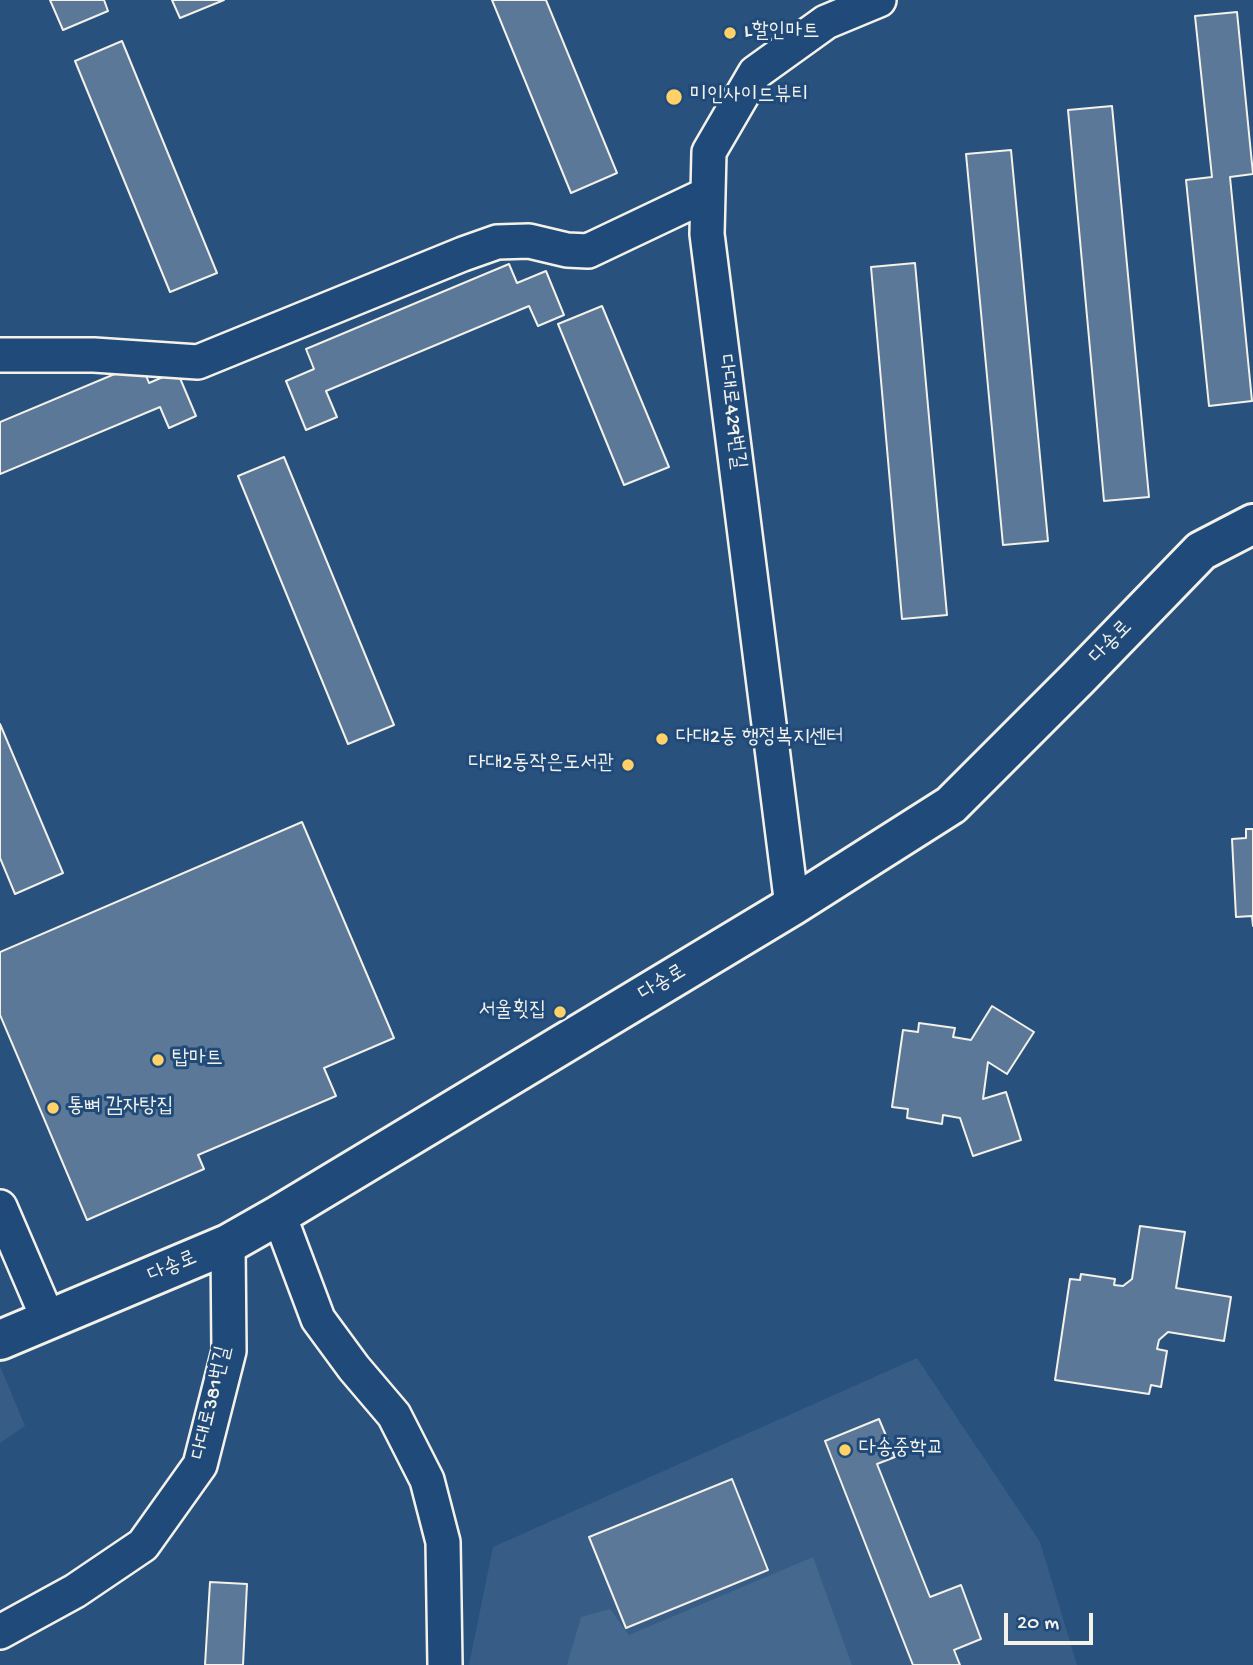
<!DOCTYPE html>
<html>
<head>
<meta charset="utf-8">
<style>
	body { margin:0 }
	#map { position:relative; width:1253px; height:1665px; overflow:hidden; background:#28517e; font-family:"Gochi Hand",sans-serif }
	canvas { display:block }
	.scale { position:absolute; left:1004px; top:1613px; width:89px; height:32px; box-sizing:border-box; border:4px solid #f4f1e8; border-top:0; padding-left:9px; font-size:21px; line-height:24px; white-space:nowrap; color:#f4f1e8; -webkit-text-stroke:5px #1f4a7a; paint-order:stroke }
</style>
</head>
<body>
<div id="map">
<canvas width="1253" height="1665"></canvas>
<div class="scale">20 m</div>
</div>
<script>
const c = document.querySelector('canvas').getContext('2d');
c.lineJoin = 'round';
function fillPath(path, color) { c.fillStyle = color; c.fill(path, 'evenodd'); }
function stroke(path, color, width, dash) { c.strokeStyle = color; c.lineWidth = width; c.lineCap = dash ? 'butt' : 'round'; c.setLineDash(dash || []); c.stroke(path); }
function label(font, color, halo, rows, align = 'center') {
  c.font = font + ' "Gochi Hand","Poor Story",sans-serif'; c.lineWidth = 6; c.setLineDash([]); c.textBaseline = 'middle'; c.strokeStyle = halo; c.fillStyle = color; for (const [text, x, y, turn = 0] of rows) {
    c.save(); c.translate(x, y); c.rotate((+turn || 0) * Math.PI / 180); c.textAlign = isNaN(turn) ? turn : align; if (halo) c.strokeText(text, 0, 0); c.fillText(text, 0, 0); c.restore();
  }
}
const built = new Path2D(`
	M917,1358L1040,1542L1077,1665H469L493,1547Z
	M0,1366L25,1426L0,1443Z`);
const green = new Path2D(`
	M813,1557L852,1665H567L581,1617L610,1609L629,1635Z`);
const building = new Path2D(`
	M50,0H104L108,11L63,30Z
	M172,0H224L180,18Z
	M492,0H546L617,173L571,193Z
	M1237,12L1253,174L1230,177L1252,401L1209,406L1186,180L1212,177L1195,16Z
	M122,41L217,273L170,292L75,61Z
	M1112,106L1149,497L1104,501L1068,110Z
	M1011,150L1048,541L1003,545L966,154Z
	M915,263L947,615L902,619L871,267Z
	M509,264L517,283L546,271L564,315L538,326L529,306L326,391L337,417L306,430L286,381L314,369L306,349Z
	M602,306L669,467L624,485L558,324Z
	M141,363L149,383L177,371L196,416L169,428L160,407L0,474V422Z
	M284,457L394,725L348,744L238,476Z
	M0,724L63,873L15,894L0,858Z
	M302,822L394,1038L324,1068L336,1096L198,1155L204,1169L87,1220L0,1015V952Z
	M1246,829H1253V926L1252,916L1236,917L1232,839L1246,838Z
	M992,1006L1034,1032L1007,1074L988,1062L983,1099L1006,1092L1021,1140L973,1156L960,1118L943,1115L942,1124L907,1118L908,1109L892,1107L903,1030L918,1032L919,1023L955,1028L953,1037L971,1040Z
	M1140,1226L1185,1232L1176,1288L1231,1297L1224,1341L1168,1332L1159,1340L1157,1349L1167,1351L1161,1387L1151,1385L1149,1394L1055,1380L1070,1279L1080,1280L1081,1274L1115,1279L1114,1285L1123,1286L1132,1279Z
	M879,1419L895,1457L877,1464L930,1597L961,1585L981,1639L954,1650L960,1665H913L825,1441Z
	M732,1479L768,1570L626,1628L589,1537Z
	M210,1582L247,1584L243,1665H205Z`);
const minor = new Path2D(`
	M0,355H94L198,362L463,254L497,242L529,241L567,250L588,251L708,194
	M792,906L707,234L709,152L755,73L826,22L879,0
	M0,1207L49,1321
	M279,1215L318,1319L354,1368L394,1415L427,1480L443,1542L445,1665
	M0,1632L75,1591L143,1545L200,1465L229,1351L228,1244`);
const major = new Path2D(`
	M0,1340L228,1244L279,1215L792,906L951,805L1078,678L1201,551L1253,524`);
const markers = [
	[730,33,7,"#ffd166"],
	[674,97,9,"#ffd166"],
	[662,739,7,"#ffd166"],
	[628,765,7,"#ffd166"],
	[560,1012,7,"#ffd166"],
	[158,1060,7,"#ffd166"],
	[53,1108,7,"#ffd166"],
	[845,1450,7,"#ffd166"]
];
const poiNames = [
	["L할인마트",744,33],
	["미인사이드뷰티",690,97],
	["다대2동 행정복지센터",676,739],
	["다대2동작은도서관",614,765,"right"],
	["서울횟집",546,1012,"right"],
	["탑마트",172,1060],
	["통뼈 감자탕집",67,1108],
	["다송중학교",859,1450]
];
const streetNames = [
	["다대로429번길",730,412,83],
	["다송로",1112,643,-46],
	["다송로",663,984,-31],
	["다송로",173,1268,-23],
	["다대로381번길",213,1403,-77]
];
fillPath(built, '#375d86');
fillPath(green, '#45688e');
fillPath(building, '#5b7899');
stroke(building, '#f4f1e8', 2);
stroke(minor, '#f4f1e8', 38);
stroke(major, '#f4f1e8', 44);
stroke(minor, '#1f4a7a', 33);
stroke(major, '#1f4a7a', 38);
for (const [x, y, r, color] of markers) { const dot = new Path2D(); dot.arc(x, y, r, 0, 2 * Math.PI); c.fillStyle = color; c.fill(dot); stroke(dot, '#1f4a7a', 2.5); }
label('21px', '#f4f1e8', '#1f4a7a', poiNames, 'left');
label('21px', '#f4f1e8', '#1f4a7a', streetNames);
</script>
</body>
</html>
